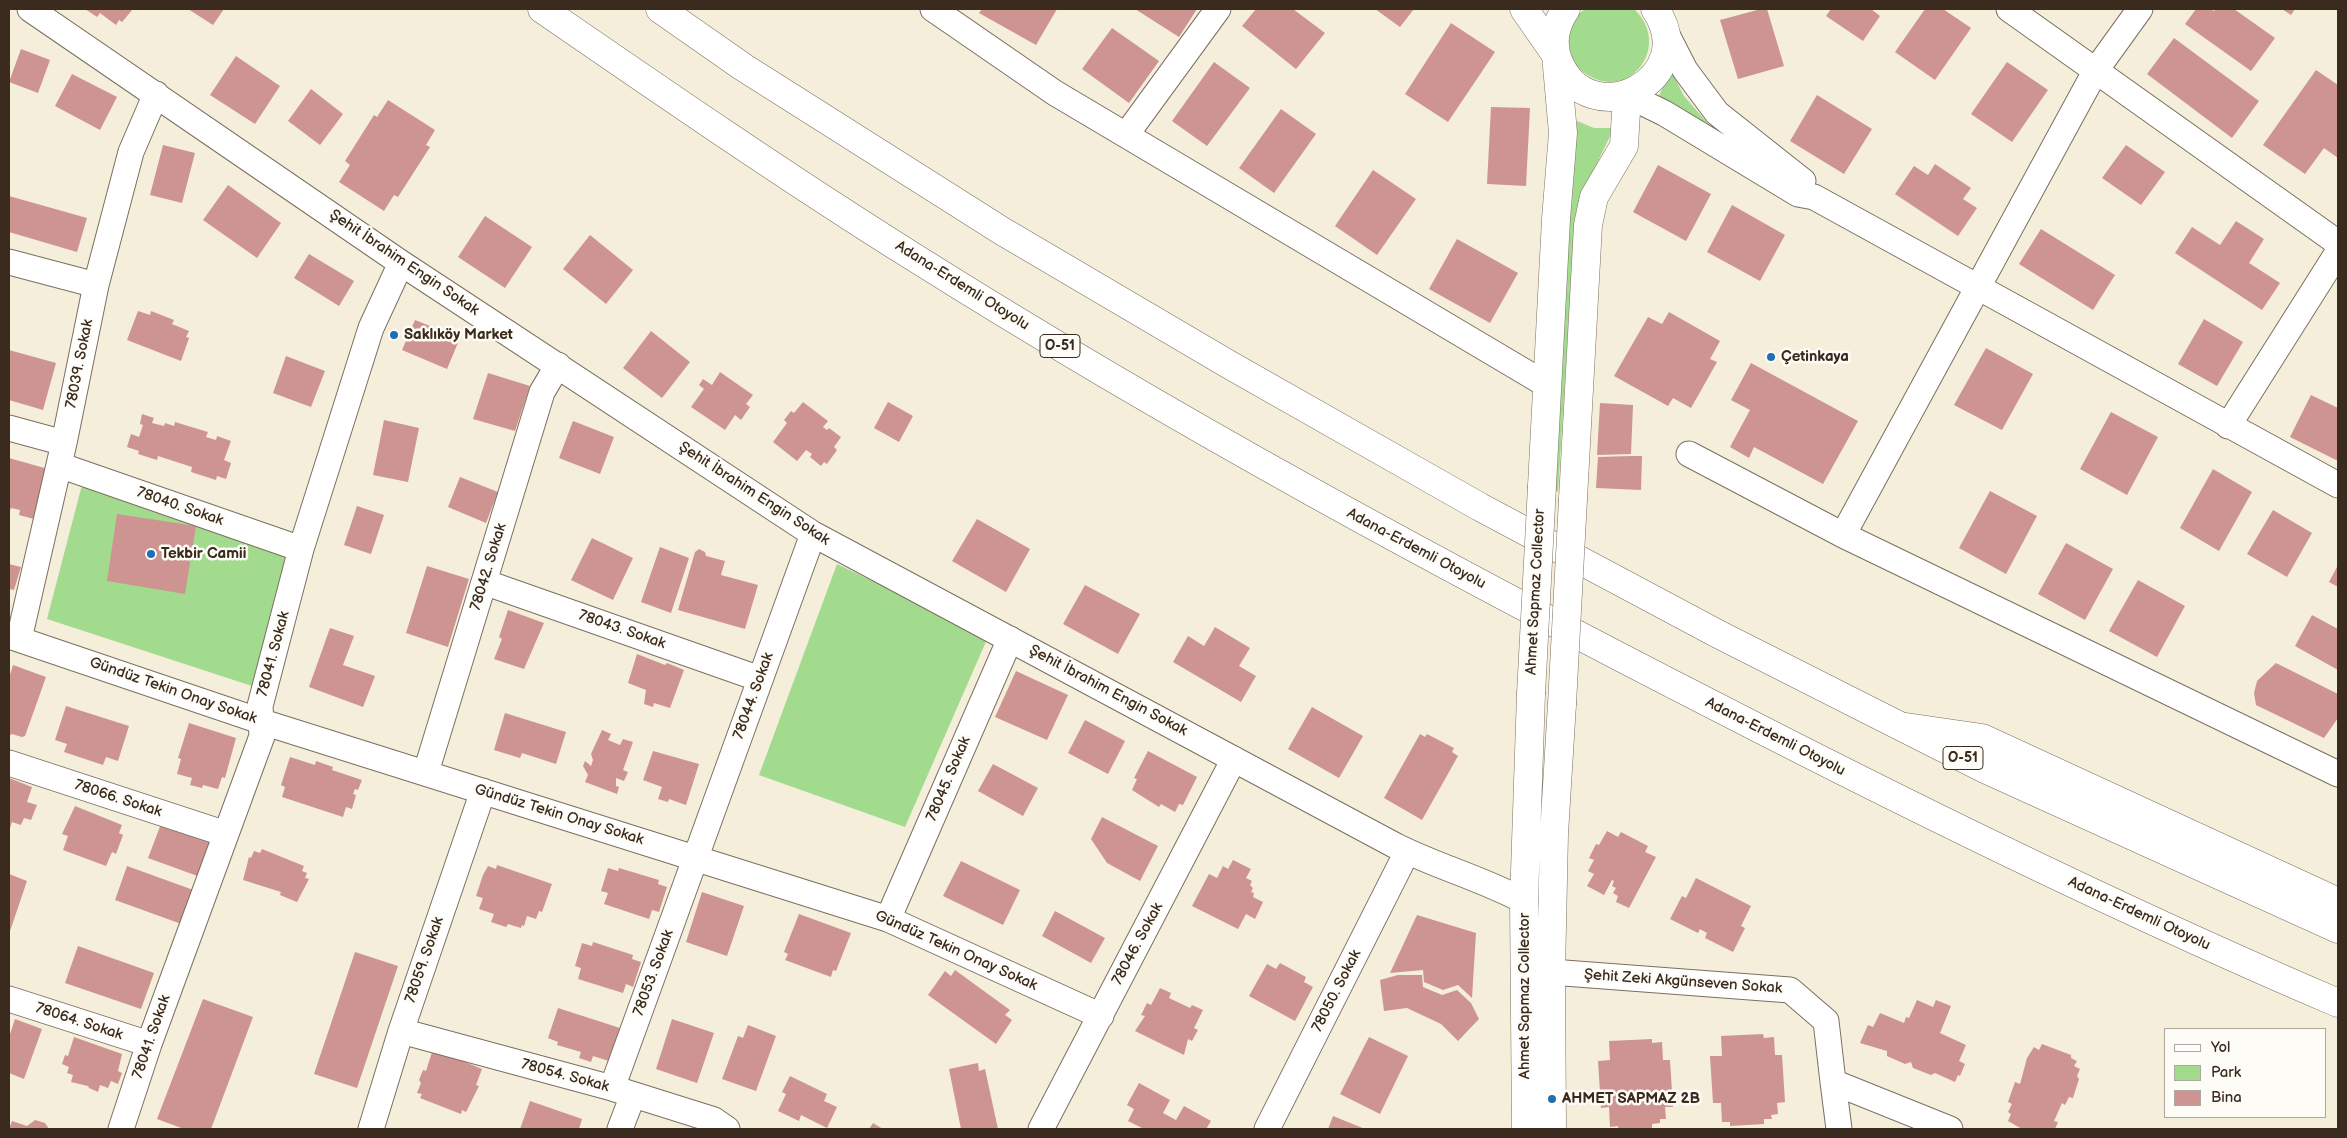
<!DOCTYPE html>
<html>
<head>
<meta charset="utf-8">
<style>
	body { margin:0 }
	#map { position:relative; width:2347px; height:1138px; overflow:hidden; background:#f5eeda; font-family:"Balsamiq Sans",sans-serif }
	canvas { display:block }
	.frame { position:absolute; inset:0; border:10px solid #3b2a1e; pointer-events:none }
	.legend { position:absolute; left:2164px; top:1028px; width:162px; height:90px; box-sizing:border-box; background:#fdfcf7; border:1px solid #afa8a0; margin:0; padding:6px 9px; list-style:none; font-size:15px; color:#3b2a1e }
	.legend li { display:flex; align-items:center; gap:10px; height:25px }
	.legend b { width:25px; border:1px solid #afa8a0 }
</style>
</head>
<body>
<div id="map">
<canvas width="2347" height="1138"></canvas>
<div class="frame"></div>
<ul class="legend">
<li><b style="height:6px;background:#fff"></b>Yol</li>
<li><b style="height:14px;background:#a2db8e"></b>Park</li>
<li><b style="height:14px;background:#ce9492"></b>Bina</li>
</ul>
</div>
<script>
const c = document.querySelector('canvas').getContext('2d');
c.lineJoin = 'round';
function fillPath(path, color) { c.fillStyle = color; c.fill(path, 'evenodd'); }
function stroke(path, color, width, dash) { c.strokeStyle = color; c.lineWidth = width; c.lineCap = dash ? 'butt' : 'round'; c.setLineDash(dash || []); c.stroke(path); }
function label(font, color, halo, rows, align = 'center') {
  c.font = font + ' "Balsamiq Sans",sans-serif'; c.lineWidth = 5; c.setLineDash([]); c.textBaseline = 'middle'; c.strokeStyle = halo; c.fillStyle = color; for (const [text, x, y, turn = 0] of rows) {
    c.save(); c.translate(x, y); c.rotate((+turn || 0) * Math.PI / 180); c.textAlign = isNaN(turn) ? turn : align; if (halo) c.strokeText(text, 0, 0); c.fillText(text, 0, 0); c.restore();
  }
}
const green = new Path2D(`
	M1585,9H1634C1673,46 1629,103 1586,74C1577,68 1570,57 1569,46C1567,31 1573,17 1585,9Z
	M1670,69L1684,96L1710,126L1658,99Z
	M1577,121L1594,128H1614L1599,159L1575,222L1558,492L1553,490L1567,218Z
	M83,481L291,545L252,686L47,619Z
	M837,564L988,637L905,827L759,775Z`);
const building = new Path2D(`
	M85,9H133L122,22L119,20L116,25L100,13L97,17Z
	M188,9H224L213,25Z
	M982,9H1057L1036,45L979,13Z
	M1135,9H1197L1179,37Z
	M1256,9H1293L1325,33L1296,69L1242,26Z
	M1375,9H1414L1400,27Z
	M1761,9H1767L1784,66L1738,79L1720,20Z
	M1831,9H1871L1880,16L1863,41L1826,16Z
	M1925,9H1943L1971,28L1935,80L1895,52Z
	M2196,9H2210L2214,11L2216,9H2234L2275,38L2251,71L2185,24Z
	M2282,9H2295L2291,15Z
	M1451,23L1495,52L1448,122L1405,94Z
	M1112,28L1159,61L1129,103L1082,69Z
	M2174,38L2259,101L2232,138L2147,74Z
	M21,49L50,60L38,93L9,82Z
	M236,56L280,86L255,124L210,95Z
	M1214,62L1250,88L1207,146L1172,121Z
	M2007,62L2048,90L2012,142L1971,114Z
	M2316,70L2338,85V158L2324,148L2305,174L2263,145Z
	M72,74L117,97L100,130L55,106Z
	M311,89L343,114L320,145L288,121Z
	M1817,95L1872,129L1844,174L1790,141Z
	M388,100L435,130L426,145L430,147L398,197L394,195L384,211L339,182L350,165L345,161L374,115L377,117Z
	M1491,107L1530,108L1526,186L1487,184Z
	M1281,109L1316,134L1274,193L1239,168Z
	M163,145L195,153L182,203L150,195Z
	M2126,145L2165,172L2141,205L2102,178Z
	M1935,164L1971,188L1963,199L1977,208L1958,236L1895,194L1914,166L1928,175Z
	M1658,165L1711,194L1686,241L1633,212Z
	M1373,170L1416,199L1377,255L1335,226Z
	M228,185L281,223L257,258L203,220Z
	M9,196L87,218L77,252L9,232Z
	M1732,205L1785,235L1760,281L1707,252Z
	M485,216L532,247L505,288L458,257Z
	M2236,221L2264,239L2249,263L2280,283L2262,310L2175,253L2192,227L2220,245Z
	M2041,229L2115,275L2093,310L2019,264Z
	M590,235L633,270L606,304L563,269Z
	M1457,239L1518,273L1490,323L1429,289Z
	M309,254L354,281L339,306L294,278Z
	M138,311L150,315L151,311L174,320L172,324L189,331L186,337L189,338L181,361L127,340Z
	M1669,312L1720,341L1710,359L1717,362L1691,408L1673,398L1668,406L1614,376L1648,317L1662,324Z
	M2204,319L2243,342L2217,386L2178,364Z
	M415,320L460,338L447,369L402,350Z
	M651,331L690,362L662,398L623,368Z
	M1986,348L2033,374L2002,430L1954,405Z
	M9,350L56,363L43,410L9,400Z
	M286,356L325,371L311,407L273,393Z
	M1751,363L1858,421L1823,484L1754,447L1749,458L1730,447L1750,410L1731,400Z
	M720,372L753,395L746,404L750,407L741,420L735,415L725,430L691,407L704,389L699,385L703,379L712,385Z
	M488,373L530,386L515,431L473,419Z
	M2311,395L2338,408V461L2290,437Z
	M803,402L828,421L823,427L827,430L829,428L841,437L834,447L837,450L827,464L824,462L821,466L810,457L812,454L806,450L797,461L773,442L787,423L784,420L791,411L794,413Z
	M888,402L913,416L899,442L874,428Z
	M1600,403L1633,405L1631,454L1597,455Z
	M2111,412L2158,437L2127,495L2080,469Z
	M142,414L154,418L152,423L164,426L165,423L174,426L175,422L208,432L206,437L216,440L217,436L231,441L224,460L231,463L226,479L217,476L216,480L191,472L192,467L158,456L157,460L138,454L139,451L127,447L131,434L139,437L143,425L140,424Z
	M384,420L419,428L408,482L373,475Z
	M573,421L614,437L600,474L559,458Z
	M1631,456H1642L1641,490L1596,488L1598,457Z
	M9,458L48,469L34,519L19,515L20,510L11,508L9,513Z
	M2213,469L2252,492L2219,551L2180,528Z
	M460,477L498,492L486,523L448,507Z
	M1990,491L2037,516L2006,574L1959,548Z
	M357,506L384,515L371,554L344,545Z
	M2273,510L2312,533L2287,577L2247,554Z
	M117,514L196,526L185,594L107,581Z
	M977,519L1030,549L1006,592L952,561Z
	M592,538L633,558L613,600L571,580Z
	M2066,543L2113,569L2085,620L2038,594Z
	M660,547L689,558L671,613L641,602Z
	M699,549L705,552L706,556L725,561L721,575L758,585L745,629L678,610L695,552Z
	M9,564L21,567L14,590L9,589Z
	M2338,565V587L2329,582Z
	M427,566L469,579L448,647L406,633Z
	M2138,580L2185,606L2157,657L2109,631Z
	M1085,585L1140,614L1118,654L1063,624Z
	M508,610L544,623L524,669L494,659L502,639L499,637Z
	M2312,615L2338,629V670L2295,646Z
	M1215,627L1250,648L1239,666L1256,676L1241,702L1173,662L1188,636L1204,646Z
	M330,628L354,636L343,665L375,676L363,707L309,687Z
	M637,654L665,665L667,663L684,670L670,708L654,703L653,707L644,704L646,690L628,683Z
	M2276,663L2338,694V718L2324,738L2256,705L2254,693L2257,681Z
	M13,665L46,677L25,736L22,737L12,734L9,736V678Z
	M1016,671L1068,695L1047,740L995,717Z
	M66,706L129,726L118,761L106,757L103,765L64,752L67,744L55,740Z
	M1312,707L1363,736L1339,778L1288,749Z
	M505,713L566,732L556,764L522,753L520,758L494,750Z
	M1085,720L1125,741L1108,774L1068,753Z
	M189,723L236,738L225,778L222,777L218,789L203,785L202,788L190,785L192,778L177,774L181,759L178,758Z
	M602,730L611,734L608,740L620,745L623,739L633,742L623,770L628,772L624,781L616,778V786L619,787L617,794L585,782L588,775L583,766L585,761L591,766L593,760L591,754Z
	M1420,734L1425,737L1427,734L1454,748L1452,752L1458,756L1422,820L1384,798Z
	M653,751L699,764L686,805L669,799L668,802L658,799L662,787L643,780Z
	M1148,751L1197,777L1183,805L1179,804L1175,812L1161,804L1159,807L1132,790L1137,779L1134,778Z
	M290,757L315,765L316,761L333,767L332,770L362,780L358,790L355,789L353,794L356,795L352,809L346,807L343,817L282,797L285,787L281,785Z
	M993,764L1038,788L1023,816L978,791Z
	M9,778L32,787L27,802L37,805L31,820L24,818L21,825L12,822L9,831Z
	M75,806L122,825L119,833L123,835L116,854L112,852L106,866L63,850L68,836L62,834Z
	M1102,817L1158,846L1140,881L1107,863L1091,839Z
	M161,824L215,843L203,878L148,858Z
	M1607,831L1618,837L1621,832L1648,846L1645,852L1656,857L1629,908L1616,902L1618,896L1613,893L1616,888L1612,886L1614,881L1612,880L1604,895L1587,886L1594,874L1588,871L1594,860L1589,858L1596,844L1599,845Z
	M262,849L304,866L302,871L307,873L305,878L309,879L297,902L280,895L281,892L243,880L249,857L251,858L254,851L260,853Z
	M1233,860L1251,869L1246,878L1252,881L1250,885L1253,888L1251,892L1254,893L1253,897L1263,902L1255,919L1246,914L1238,929L1192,906L1209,874L1217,878L1223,866L1228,869Z
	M961,861L1020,890L1003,925L943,896Z
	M497,865L552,884L542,912L539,911L536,919L527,916L524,926L522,925L521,928L508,924L506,927L491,922L494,914L479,909L483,898L476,896L483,875L488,866L496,869Z
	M127,866L199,892L187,926L115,900Z
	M608,868L618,871L619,868L659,880L658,884L667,887L659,912L652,910L649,919L604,904L608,893L601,891Z
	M9,874L27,881L9,934Z
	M1696,878L1751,906L1741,926L1745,928L1733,952L1705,938L1707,933L1700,929L1698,933L1670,919L1682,896L1686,898Z
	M702,892L744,906L727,956L686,942Z
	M1055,911L1105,938L1091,963L1042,936Z
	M799,914L851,933L836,971L833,970L831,977L785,960L788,954L784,952Z
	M1417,915L1476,933L1472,998L1458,985L1443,990L1424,982L1423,970L1390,973Z
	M593,942L633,955L632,959L641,962L633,987L626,984L623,993L578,979L581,968L575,966L582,943L592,946Z
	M78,946L154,973L141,1009L65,983Z
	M355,952L398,966L357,1088L314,1074Z
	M1280,963L1306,977L1304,982L1313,987L1295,1021L1249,996L1267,964L1276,969Z
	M955,970L1010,1010L1005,1015L1012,1020L996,1044L928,995L945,971L951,976Z
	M1398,975H1422L1423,987L1442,995L1457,990L1471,1003L1479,1019L1458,1041L1441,1024L1407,1008L1384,1011L1380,980Z
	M1160,988L1171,993L1169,998L1190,1008L1192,1005L1203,1010L1194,1028L1198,1030L1192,1041L1188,1039L1184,1055L1135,1031L1145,1016L1141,1015L1147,1003L1151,1005Z
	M203,999L253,1017L211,1129H184L157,1119Z
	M1917,1000L1933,1007L1936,1000L1951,1006L1940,1033L1966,1045L1959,1061L1965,1064L1960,1076L1958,1075L1955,1082L1935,1073L1931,1075L1913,1068L1911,1062L1905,1064L1887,1056V1051L1860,1043L1868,1025L1873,1027L1880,1013L1904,1023L1906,1017L1909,1018Z
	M558,1008L620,1028L609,1061L593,1056L591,1062L579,1058L581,1052L557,1045L558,1042L548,1038Z
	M15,1019L42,1029L24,1079L9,1073V1037Z
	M672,1019L714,1033L697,1083L656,1069Z
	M748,1025L776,1036L756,1091L722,1079L738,1036L743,1038Z
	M1763,1034L1764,1038L1774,1037L1775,1055H1782L1785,1102L1777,1103L1778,1114L1771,1115L1772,1119H1764V1124L1730,1126V1122H1722L1721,1103H1713L1710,1056H1722L1721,1036Z
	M74,1037L122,1054L118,1071L122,1073L118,1084L111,1081L108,1088L100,1085L98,1092L89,1088L88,1086L71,1082L73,1075L67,1073L69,1067L62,1064L65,1055L68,1056Z
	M1369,1037L1408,1056L1380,1114L1340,1094Z
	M1652,1039V1043L1662,1042L1663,1060H1670L1673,1107H1665L1666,1119H1660V1123L1652,1124V1128L1618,1129V1126L1610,1127L1609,1107L1601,1108L1598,1061L1610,1060L1609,1041Z
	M2042,1044L2071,1055V1058L2077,1061L2074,1066L2080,1069L2077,1076L2079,1079L2073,1098L2069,1097L2065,1105L2062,1103L2054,1121L2058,1122L2055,1129H2022L2008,1121L2011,1114L2008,1112L2012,1104L2008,1102L2015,1082L2020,1084L2027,1058L2034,1047L2039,1050Z
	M432,1052L438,1054L441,1052L482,1069L476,1085L479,1086L466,1112L462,1110L461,1114L420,1098L422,1094L417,1093L421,1083L419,1080L423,1070L426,1071Z
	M978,1063L979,1071L985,1069L998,1129H961L949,1069Z
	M790,1076L827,1094L824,1101L837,1107L827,1128L801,1115L799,1121L778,1111L786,1094L782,1092Z
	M1139,1083L1170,1100L1163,1113L1176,1120L1184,1106L1211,1121L1206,1129H1144L1128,1121L1134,1109L1127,1105Z
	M530,1101L582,1119L579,1129H520Z
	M1333,1116L1365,1129H1328Z
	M35,1120L45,1123L49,1129H9L12,1121L27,1126Z
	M873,1123L883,1129H869Z`);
const minor = new Path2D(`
	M30,9L401,263L813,534L1396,846C1438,867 1483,879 1524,901
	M933,9L1055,93L1547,385
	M2009,9L2338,243
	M1666,33L1685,70L1717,113L1803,181
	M1627,95L1664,113L1798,194L1814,197L2338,485
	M1126,135L1218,9
	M9,262L96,285
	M2228,426L2338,252
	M9,428L64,443
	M1689,454L1843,535L2338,774
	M59,465L301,549
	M1843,535L2096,70L2140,9
	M484,582L760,679
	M9,636L269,724L888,919L1101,1016
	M19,639L64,443L96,285L131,152L156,94
	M9,763L226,834
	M426,772L542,392L558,365
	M888,919L1010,639
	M1551,972L1790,990L1826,1021L1833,1082L1950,1129
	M9,999L149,1044
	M401,1031L612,1088L714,1120L727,1129
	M1833,1082L1839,1129
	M612,1088L813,534
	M121,1129L149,1044L262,736L260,706L301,549L371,328L401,263
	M371,1129L401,1031L483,791
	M620,1129L633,1095
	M1041,1129L1234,759
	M1267,1129L1407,852`);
const major = new Path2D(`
	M1524,9L1556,55L1563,133L1556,219L1542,486
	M1566,9C1556,23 1551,42 1558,60C1589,138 1703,78 1655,9
	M1573,499L1588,225L1594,197L1624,146L1627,95
	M1906,727L1982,738L2338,902
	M1526,1129L1524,901L1531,694
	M1552,1129L1551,972L1554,834L1562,704`);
const highway = new Path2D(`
	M542,9C664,93 786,177 912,256C1174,421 1447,569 1723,710C1925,814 2129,914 2338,1003
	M660,9L743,67L1002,231L1228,364L1480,507L1718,634L1985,769L2338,929`);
const majorBridge = new Path2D(`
	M1531,694L1542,486
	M1562,704L1573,499`);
const markers = [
	[394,335,5,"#1f6fb2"],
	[1771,357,5,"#1f6fb2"],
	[151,554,5,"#1f6fb2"],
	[1552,1099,5,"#1f6fb2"]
];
const shields = [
	[1060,346,40],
	[1963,758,40]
];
const shieldNames = [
	["O-51",1060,346],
	["O-51",1963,758]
];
const streetNames = [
	["Şehit İbrahim Engin Sokak",404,263,34],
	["Adana-Erdemli Otoyolu",962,286,32],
	["78039. Sokak",80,364,-79],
	["Şehit İbrahim Engin Sokak",754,494,33],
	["78040. Sokak",180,507,19],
	["Adana-Erdemli Otoyolu",1416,549,28],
	["78042. Sokak",489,567,-73],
	["Ahmet Sapmaz Collector",1536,592,-87],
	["78043. Sokak",622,630,19],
	["78041. Sokak",274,654,-75],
	["Gündüz Tekin Onay Sokak",173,691,19],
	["Şehit İbrahim Engin Sokak",1108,691,28],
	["78044. Sokak",754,696,-70],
	["Adana-Erdemli Otoyolu",1775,737,27],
	["78045. Sokak",949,779,-67],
	["78066. Sokak",118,799,18],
	["Gündüz Tekin Onay Sokak",559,815,17],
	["Adana-Erdemli Otoyolu",2139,914,25],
	["78046. Sokak",1138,944,-62],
	["Gündüz Tekin Onay Sokak",956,951,24],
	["78059. Sokak",425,960,-71],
	["78053. Sokak",654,973,-70],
	["Şehit Zeki Akgünseven Sokak",1683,982,4],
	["78050. Sokak",1337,991,-63],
	["Ahmet Sapmaz Collector",1525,996,-90],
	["78064. Sokak",79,1022,18],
	["78041. Sokak",152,1037,-71],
	["78054. Sokak",565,1076,15]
];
const poiNames = [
	["Saklıköy Market",404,335],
	["Çetinkaya",1781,357],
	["Tekbir Camii",161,554],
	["AHMET SAPMAZ 2B",1562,1099]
];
fillPath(green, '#a2db8e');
fillPath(building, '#ce9492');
stroke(minor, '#7c6f60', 27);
stroke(major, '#7c6f60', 29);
stroke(highway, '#7c6f60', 29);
stroke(minor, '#fff', 25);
stroke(major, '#fff', 28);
stroke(highway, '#fff', 28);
stroke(majorBridge, '#7c6f60', 29, []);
stroke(majorBridge, '#fff', 28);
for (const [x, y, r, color] of markers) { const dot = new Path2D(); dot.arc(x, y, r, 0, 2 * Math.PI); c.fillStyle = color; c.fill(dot); stroke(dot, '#fdfcf7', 2); }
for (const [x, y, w] of shields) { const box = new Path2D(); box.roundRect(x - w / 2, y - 11.5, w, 23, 4); c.fillStyle = '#fdfcf7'; c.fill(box); stroke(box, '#3b2a1e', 1); }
label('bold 14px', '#3b2a1e', null, shieldNames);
label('15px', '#3b2a1e', '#fdfcf7', streetNames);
label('bold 15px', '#3b2a1e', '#fdfcf7', poiNames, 'left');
</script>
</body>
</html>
